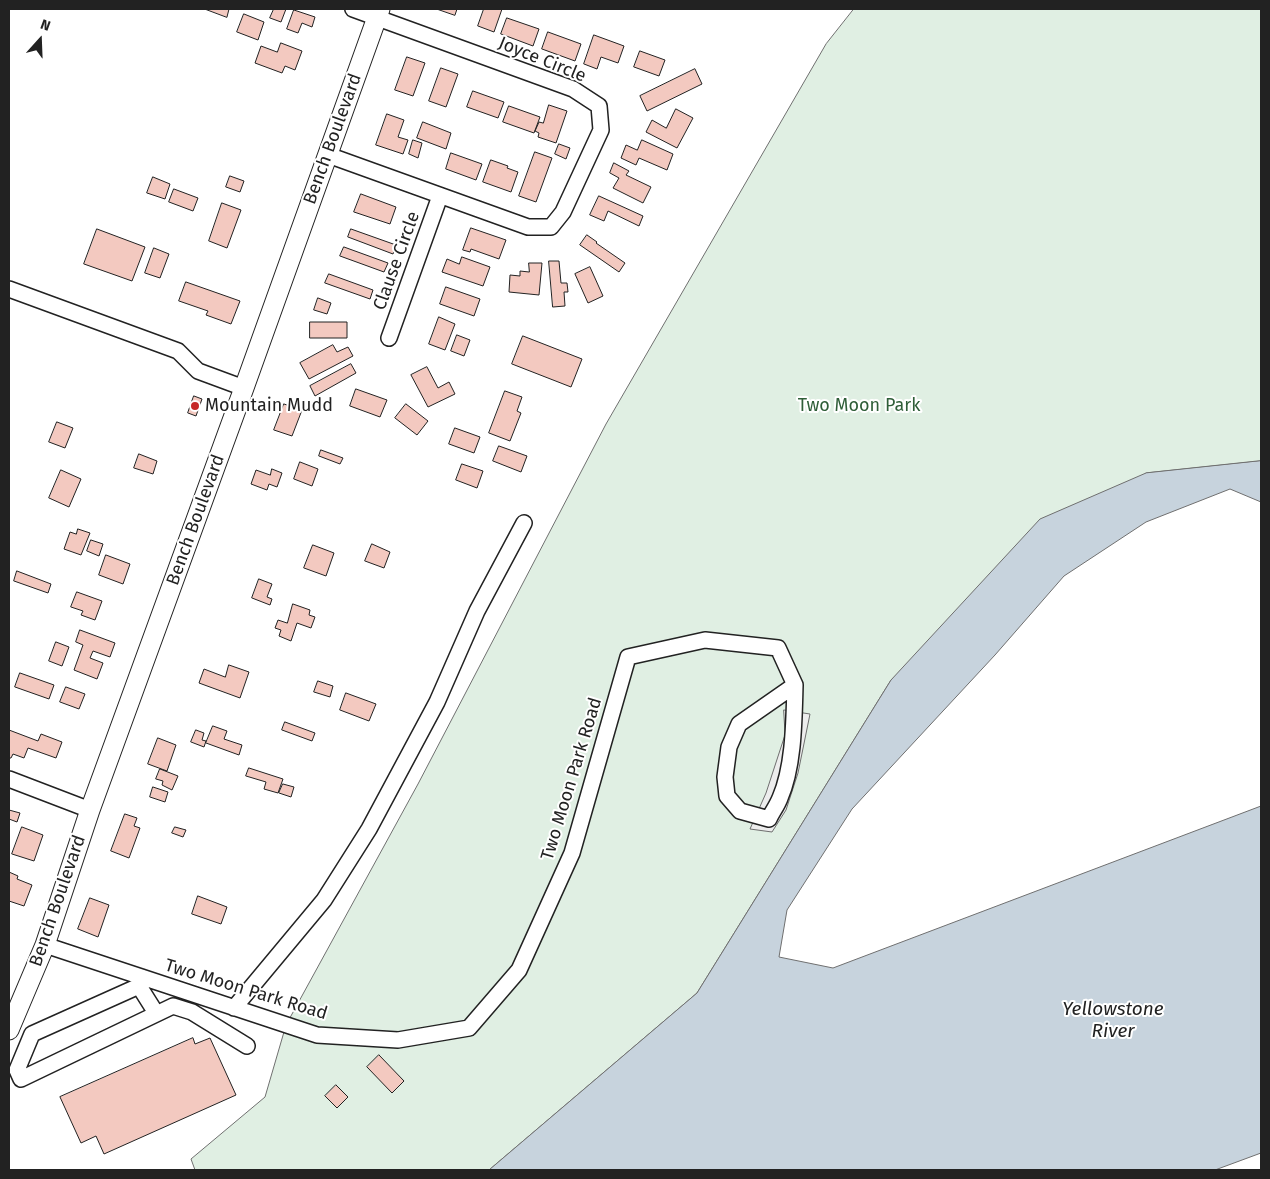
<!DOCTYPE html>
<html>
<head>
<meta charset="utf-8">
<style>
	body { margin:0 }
	#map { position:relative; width:1270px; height:1179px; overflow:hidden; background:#fff; font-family:"Fira Sans",sans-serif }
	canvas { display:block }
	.frame { position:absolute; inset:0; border:10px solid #222; pointer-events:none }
	.north { position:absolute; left:15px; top:15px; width:50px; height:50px; -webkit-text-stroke:4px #fff; paint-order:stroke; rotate:20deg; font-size:14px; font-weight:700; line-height:20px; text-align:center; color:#222 }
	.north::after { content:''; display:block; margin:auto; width:18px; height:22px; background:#222; clip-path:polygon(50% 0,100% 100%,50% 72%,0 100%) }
</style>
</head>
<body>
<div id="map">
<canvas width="1270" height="1179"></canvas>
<div class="frame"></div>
<div class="north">N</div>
</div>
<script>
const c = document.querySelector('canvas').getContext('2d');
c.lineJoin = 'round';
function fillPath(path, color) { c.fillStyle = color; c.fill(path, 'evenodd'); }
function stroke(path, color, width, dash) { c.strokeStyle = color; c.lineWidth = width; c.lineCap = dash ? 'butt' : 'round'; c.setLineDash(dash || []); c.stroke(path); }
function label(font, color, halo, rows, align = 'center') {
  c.font = font + ' "Fira Sans",sans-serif'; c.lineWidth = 4; c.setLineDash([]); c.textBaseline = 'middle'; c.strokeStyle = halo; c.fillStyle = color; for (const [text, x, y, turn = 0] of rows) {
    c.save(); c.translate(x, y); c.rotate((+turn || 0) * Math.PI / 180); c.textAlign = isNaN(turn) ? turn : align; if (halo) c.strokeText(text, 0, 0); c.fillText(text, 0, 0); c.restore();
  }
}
const green = new Path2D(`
	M854,9H1261V461L1146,473L891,680L697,993L489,1170H195L191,1159L265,1097L286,1025L418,784L606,424L826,44Z`);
const parking = new Path2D(`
	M784,710L810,714L798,773L786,810L772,832L750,829L766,793L785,735Z`);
const water = new Path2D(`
	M1261,461V502L1230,489L1146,522L1064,576L995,655L852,809L787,910L779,957L833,968L1261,806V1153L1215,1170H489L697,993L891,680L1040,519L1146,473Z`);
const building = new Path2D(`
	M205,9H229L227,17Z
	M274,9H286L281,22L270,18Z
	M437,9H457L455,15Z
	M484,9H502L494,32L478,26Z
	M294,10L315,17L312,27L302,23L298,33L287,29Z
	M244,14L264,22L258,40L237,32Z
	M507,18L539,29L533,46L501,34Z
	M548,32L581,44L575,61L542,49Z
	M594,35L624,46L618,63L601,57L597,69L584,64Z
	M281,43L302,51L295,70L285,66L282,73L255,63L261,46L277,52Z
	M640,51L665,60L659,76L634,67Z
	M407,57L425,63L413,96L395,90Z
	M441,68L458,74L446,107L429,101Z
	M695,69L702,84L647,111L640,96Z
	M473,91L504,102L498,118L467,107Z
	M549,105L567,111L556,143L538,137L539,133L535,131L539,122L543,123Z
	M509,106L540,117L534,133L503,122Z
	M676,109L693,118L677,148L646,132L652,120L666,128Z
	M387,114L404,120L398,137L408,140L403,154L376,145Z
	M423,122L451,133L446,149L417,138Z
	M413,140L422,143L418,158L409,154Z
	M642,140L673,154L667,170L639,158L636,165L621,158L626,145L637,150Z
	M559,144L570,148L566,159L555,154Z
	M535,152L552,158L536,202L519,196Z
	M451,153L482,164L476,180L446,169Z
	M491,160L508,166L507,168L518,172L511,192L483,182Z
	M614,163L629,171L626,175L651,187L643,203L613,188L619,178L610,173Z
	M230,176L244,181L240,192L226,187Z
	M153,177L170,184L165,199L147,193Z
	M174,189L198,198L193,211L169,202Z
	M361,194L396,207L390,224L354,212Z
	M599,196L643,216L639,226L608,211L604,221L590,215Z
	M222,203L241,210L227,248L209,241Z
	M471,228L506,240L499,259L471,249L470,252L463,250Z
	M97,229L145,247L132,281L84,264Z
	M351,229L396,245L393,254L348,237Z
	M587,235L597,242L596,243L625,263L619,272L580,245Z
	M344,247L388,263L384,272L340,256Z
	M154,248L169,254L160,278L145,273Z
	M462,257L490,267L483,286L442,272L447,259L459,264Z
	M549,261H559L561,283H567L568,292H564L565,306L553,307Z
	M529,263H542L539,295L509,292L510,275L520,276V271L529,272Z
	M590,267L603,296L588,303L575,274Z
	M329,274L373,290L370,299L325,283Z
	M186,282L240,301L231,324L206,315L208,311L179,301Z
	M446,287L480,299L474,316L440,304Z
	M318,298L331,303L327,314L314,310Z
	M439,317L455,324L445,350L429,344Z
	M310,322H347V338H310Z
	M457,335L470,340L464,356L451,351Z
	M523,336L582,359L571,387L512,364Z
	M333,345L337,352L348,347L353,356L309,379L300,363Z
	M351,364L356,373L315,396L310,386Z
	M427,367L438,388L449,382L455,394L428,407L411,375Z
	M356,389L387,400L380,417L350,406Z
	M505,391L522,397L517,411L521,413L510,441L489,433Z
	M194,396L202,399L196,416L188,413Z
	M284,404L302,410L292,436L274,430Z
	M406,404L428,421L417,435L395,418Z
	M57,422L73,428L65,448L49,442Z
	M455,428L480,437L474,453L449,444Z
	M499,446L527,456L521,472L493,461Z
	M321,450L343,458L340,464L319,456Z
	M139,454L157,461L153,474L134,468Z
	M300,462L318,469L312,486L294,479Z
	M462,464L483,471L477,488L456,480Z
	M272,469L282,473L277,487L269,484L267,490L251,484L256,470L270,475Z
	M61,470L81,479L69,507L49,498Z
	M78,529L90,533L81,555L64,549L70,532L76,534Z
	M91,540L103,544L99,556L87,551Z
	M372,544L390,552L384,568L365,561Z
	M313,545L334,553L326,576L304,568Z
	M106,555L130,564L123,584L99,575Z
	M17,571L51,584L48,593L14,581Z
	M259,579L272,584L267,597L272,599L270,605L252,598Z
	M77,592L102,601L95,620L81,615L83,611L71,607Z
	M293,604L310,610L309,615L315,617L311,628L297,623L291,641L279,636L281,630L275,628L278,620L287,623Z
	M80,630L115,643L110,657L93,651L90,658L103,663L97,679L74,670L83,645L76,642Z
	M56,642L69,647L62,666L49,661Z
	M229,665L249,672L240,698L199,683L204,669L225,677Z
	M20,673L54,685L49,699L15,687Z
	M318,681L333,686L330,697L314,692Z
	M66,687L85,694L79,709L60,702Z
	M346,693L376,704L369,721L340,710Z
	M285,722L315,733L312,741L282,730Z
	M213,726L227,731L224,739L242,745L239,755L206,743Z
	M9,730L38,741L41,734L62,742L56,758L28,748L24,758L13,754L11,758H9Z
	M196,730L204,733L202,740L206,741L204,747L191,742Z
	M158,738L176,745L167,771L148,764Z
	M249,768L283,779L278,793L264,789L266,782L246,776Z
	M160,769L178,776L172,790L162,785L163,781L156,779Z
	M283,784L294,787L291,797L279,793Z
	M153,787L168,792L165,802L150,797Z
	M9,810L20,813L17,822L9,819Z
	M125,814L137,818L134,826L140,828L129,858L111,851Z
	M22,827L43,835L34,861L12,854Z
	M175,827L186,830L183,837L172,833Z
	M9,872L18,876L17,879L32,885L24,906L9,901Z
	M198,896L227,907L221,924L192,914Z
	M90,898L109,905L98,937L78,929Z
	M193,1038L195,1044L210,1038L236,1095L104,1154L96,1136L81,1143L60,1097Z
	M379,1055L404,1081L392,1093L367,1067Z
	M336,1085L348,1097L337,1108L325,1096Z`);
const minor = new Path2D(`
	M328,155L528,227H551L563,212L601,130L599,106L573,89L353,9
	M9,289L178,351L198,371L244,388
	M389,338L440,196
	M9,779L90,810
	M45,945L317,1035L398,1040L469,1028L519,970L572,853L628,657L705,640L778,648L795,685L739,724L729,747L725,777L727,796L740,811L769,819C772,812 777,806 780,798C794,766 794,720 795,685
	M142,977L139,986L32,1034L17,1070L21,1079L173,1006L192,1012L247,1046
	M139,986L156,1013
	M234,1008L324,900L369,829L437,702L477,611L524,523`);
const major = new Path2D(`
	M9,1030L45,945L90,810L244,388L380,9`);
const markers = [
	[195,406,5,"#c62828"]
];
const streetNames = [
	["Joyce Circle",542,60,22],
	["Bench Boulevard",333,139,-70],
	["Clause Circle",397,261,-70],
	["Bench Boulevard",196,520,-70],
	["Two Moon Park Road",572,779,-73],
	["Bench Boulevard",58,901,-71],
	["Two Moon Park Road",246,990,17]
];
const poiNames = [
	["Mountain Mudd",205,406]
];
const parkNames = [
	["Two Moon Park",859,406]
];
const waterNames = [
	["Yellowstone",1113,1010],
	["River",1113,1032]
];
fillPath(green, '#e0efe3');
stroke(green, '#6f6f6f', 1);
fillPath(parking, '#ededed');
stroke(parking, '#6f6f6f', 1);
fillPath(water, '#c7d3dd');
stroke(water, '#6f6f6f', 1);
fillPath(building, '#f3c9c0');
stroke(building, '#222', 1);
stroke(minor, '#222', 18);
stroke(major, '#222', 21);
stroke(minor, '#fff', 15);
stroke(major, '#fff', 19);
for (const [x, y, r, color] of markers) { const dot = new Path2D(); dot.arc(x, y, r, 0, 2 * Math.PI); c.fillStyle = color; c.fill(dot); stroke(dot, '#fff', 2); }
label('18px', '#222', '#fff', streetNames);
label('18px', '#222', '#fff', poiNames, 'left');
label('18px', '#2f5e38', '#fff', parkNames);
label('italic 19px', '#222', '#fff', waterNames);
</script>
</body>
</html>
